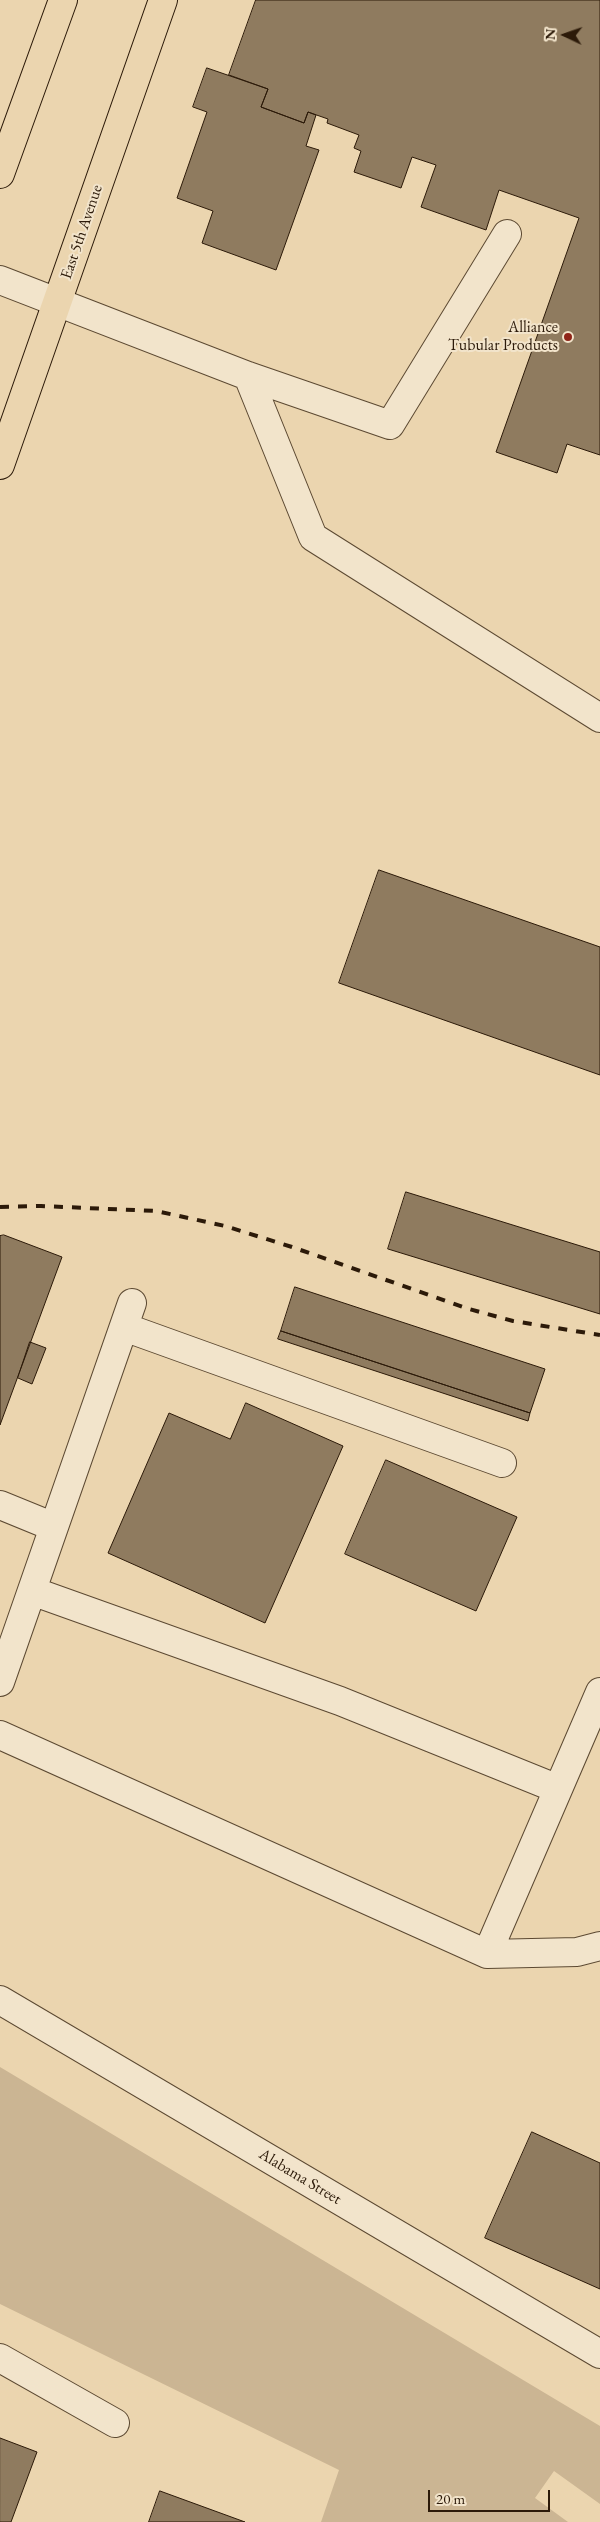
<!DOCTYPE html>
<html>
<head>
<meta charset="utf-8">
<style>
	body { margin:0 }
	#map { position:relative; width:600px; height:2522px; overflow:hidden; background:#ebd5af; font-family:"EB Garamond",serif }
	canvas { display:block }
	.north { position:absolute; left:540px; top:10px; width:50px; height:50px; -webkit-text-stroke:4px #f2e4cb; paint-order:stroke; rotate:273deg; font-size:14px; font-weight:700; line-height:20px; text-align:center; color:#2c1a09 }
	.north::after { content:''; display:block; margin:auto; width:18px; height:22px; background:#2c1a09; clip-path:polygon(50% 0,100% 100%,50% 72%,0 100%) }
	.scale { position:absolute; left:428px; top:2490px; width:122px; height:22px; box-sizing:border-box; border:2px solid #2c1a09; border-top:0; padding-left:6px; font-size:15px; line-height:18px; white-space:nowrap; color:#2c1a09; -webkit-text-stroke:4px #f2e4cb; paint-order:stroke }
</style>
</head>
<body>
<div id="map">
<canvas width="600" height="2522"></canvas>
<div class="north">N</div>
<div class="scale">20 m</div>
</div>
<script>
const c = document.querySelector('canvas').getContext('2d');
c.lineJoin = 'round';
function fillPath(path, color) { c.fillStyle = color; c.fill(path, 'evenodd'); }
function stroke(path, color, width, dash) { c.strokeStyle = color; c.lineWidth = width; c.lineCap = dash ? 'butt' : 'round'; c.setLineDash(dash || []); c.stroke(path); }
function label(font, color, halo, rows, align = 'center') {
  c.font = font + ' "EB Garamond",serif'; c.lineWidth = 4; c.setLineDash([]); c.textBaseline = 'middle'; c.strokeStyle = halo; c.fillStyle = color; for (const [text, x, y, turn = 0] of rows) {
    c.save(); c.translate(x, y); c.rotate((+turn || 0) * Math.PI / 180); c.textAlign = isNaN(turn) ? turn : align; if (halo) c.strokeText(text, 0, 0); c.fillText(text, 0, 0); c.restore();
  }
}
const green = new Path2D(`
	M0,2067L600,2426V2504L554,2471L535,2498L568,2522H321L339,2470L0,2304Z`);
const building = new Path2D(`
	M256,0H600V455L567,444L557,473L496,452L579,218L499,190L486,230L421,207L436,165L412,157L401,188L354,172L361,151L354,148L359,135L327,123L328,119L308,112L304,123L261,107L268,89L229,75Z
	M207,68L268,89L261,107L304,123L308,112L316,115L306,146L319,150L276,270L202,243L213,211L177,198L207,112L193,107Z
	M379,870L600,947V1075L339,983Z
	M406,1192L600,1252V1314L388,1249Z
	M4,1235L62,1257L0,1425V1236Z
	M295,1287L545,1369L530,1413L281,1331Z
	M281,1331L530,1413L528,1421L278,1339Z
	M30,1342L46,1348L32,1384L18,1378Z
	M246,1403L343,1446L265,1623L108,1553L169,1413L230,1439Z
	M386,1460L517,1517L476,1611L345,1554Z
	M532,2132L600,2163V2289L485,2238Z
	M0,2438L37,2452L11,2522H0Z
	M160,2491L245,2522H149Z`);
const minor = new Path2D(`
	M0,280L248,376L390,425L507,234
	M248,376L313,537L600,718
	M124,1327L502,1463
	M0,1505L54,1527
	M32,1591L340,1701L558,1789
	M0,1682L132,1303
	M0,1735L487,1954L600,1692
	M487,1954L577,1952L600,1946
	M0,2000L600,2354
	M0,2358L115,2423`);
const major = new Path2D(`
	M0,174L63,0
	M0,465L163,0`);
const rail = new Path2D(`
	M0,1207L41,1206L156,1211L225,1226L292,1247L469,1309L513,1321L600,1335`);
const markers = [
	[568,337,5,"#8f2418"]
];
const streetNames = [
	["East 5th Avenue",82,232,-71],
	["Alabama Street",300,2177,31]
];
const poiNames = [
	["Alliance",558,328],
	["Tubular Products",558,346]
];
fillPath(green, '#cbb593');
fillPath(building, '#8f7b5f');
stroke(building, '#2c1a09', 1);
stroke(minor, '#5c4932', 30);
stroke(major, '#2c1a09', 30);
stroke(minor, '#f2e4cb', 28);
stroke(major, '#ebd5af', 28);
stroke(rail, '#2c1a09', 4, [9, 9]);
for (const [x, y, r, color] of markers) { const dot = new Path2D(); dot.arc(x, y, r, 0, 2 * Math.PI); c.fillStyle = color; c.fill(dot); stroke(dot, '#f2e4cb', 2); }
label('16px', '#2c1a09', '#f2e4cb', streetNames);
label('16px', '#2c1a09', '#f2e4cb', poiNames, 'right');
</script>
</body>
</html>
